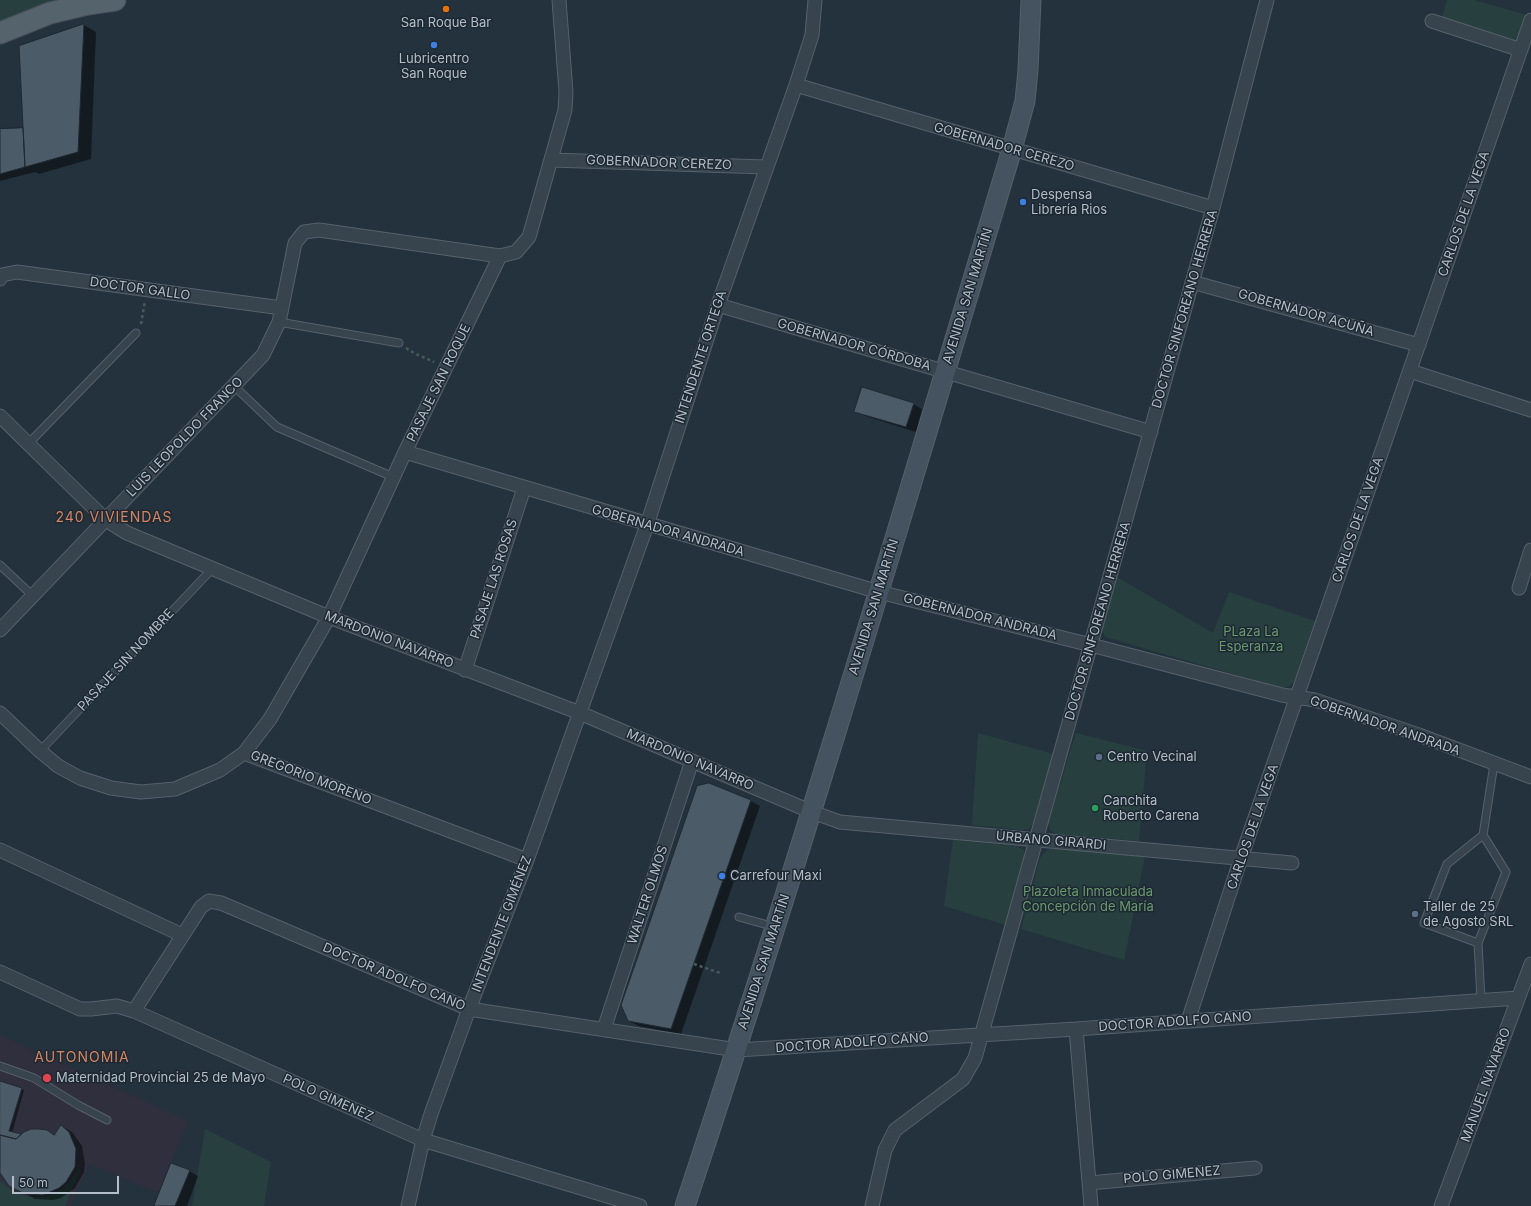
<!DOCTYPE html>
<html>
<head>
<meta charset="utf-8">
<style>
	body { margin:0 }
	#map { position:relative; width:1531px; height:1206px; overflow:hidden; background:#24323d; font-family:Inter,sans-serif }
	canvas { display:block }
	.scale { position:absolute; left:12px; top:1176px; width:107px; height:18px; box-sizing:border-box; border:2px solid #b3bec9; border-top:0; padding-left:5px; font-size:12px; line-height:14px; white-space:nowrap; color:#b3bec9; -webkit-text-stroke:3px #1d2832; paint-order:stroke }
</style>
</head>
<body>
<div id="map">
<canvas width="1531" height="1206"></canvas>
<div class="scale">50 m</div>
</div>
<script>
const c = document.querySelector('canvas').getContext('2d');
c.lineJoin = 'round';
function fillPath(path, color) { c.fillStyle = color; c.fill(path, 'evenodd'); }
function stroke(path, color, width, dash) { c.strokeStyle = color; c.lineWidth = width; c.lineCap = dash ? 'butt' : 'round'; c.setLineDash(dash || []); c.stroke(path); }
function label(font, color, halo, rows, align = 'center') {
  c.font = font + ' Inter,sans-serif'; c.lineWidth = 3; c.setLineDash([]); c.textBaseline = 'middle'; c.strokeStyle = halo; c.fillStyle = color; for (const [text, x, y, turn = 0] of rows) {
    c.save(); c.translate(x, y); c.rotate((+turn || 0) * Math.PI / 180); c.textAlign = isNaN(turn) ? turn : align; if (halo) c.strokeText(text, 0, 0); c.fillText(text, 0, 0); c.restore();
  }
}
const medical = new Path2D(`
	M0,1035L188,1121L159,1193L89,1164L71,1206H0Z`);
const green = new Path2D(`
	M0,0H70L15,15L0,22Z
	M1447,0H1474L1527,15L1519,38L1516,40H1513L1442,18Z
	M1117,577L1213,633L1229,592L1315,621L1294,682L1289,686L1282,688L1105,637L1102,630Z
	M978,733L1054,754L1033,823L1029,829L1023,830L972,825Z
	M1076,733L1147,751L1139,841L1056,834L1050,830L1048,823Z
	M953,840L1016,846L1024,850V859L1006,925L944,906Z
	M1055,848L1145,856L1124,960L1021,929L1040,858L1047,850Z
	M205,1129L271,1162L264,1206H192Z
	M78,1168L81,1169L65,1206H0V1180C23,1206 63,1202 78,1168Z`);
const shadow = new Path2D(`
	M84,25L96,32L91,159L39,174L35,172L0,181V130L23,129L24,131Z
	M913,404L922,409L916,432L865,416L856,411Z
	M709,784L751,801L760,806L681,1034L639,1026L629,1021Z
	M0,1082L24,1090L12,1133L21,1136H55L62,1126L72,1132L82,1146L85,1164L84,1172L75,1188L61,1198L53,1200L35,1199L10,1185L0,1171Z
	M189,1171L198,1176L187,1206H155Z`);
const building = new Path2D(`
	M84,24L78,152L25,167L19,46Z
	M23,128L25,167L0,174V129Z
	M862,387L914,403L906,427L854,412Z
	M709,783L751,800L671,1029L628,1021L621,1005L697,786Z
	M0,1081L22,1088L9,1131L21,1134L16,1139L0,1135Z
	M61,1125L69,1132L76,1149L75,1167L66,1182L59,1188L43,1195L25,1194L9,1186L0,1173V1135L16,1139L24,1132L31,1129H39L47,1130L54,1135Z
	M171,1163L190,1170L175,1206H154Z`);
const path = new Path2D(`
	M141,324L145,301
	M406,348L414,353L434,362
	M694,964L720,973`);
const lane = new Path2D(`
	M279,322L399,343
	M234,386L277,427L393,477
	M28,444L136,333
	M0,565L33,596
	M40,751L212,569
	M739,917L775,927
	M1478,943L1506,872L1483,835
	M1481,1000L1478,943L1424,923L1447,864L1483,835L1494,764
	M0,1066L34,1078L78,1105L107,1120`);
const street = new Path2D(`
	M1432,21L1521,50
	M796,85L1213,208
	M551,160L766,167
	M0,279L2,275L17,272L282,308
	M1192,282L1419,345
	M718,305L1151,432
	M1410,371L1531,410
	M0,416L106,520L127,533L329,617L580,713L692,761L812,812L840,822L1292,863
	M405,452L879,592L1091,645L1282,695L1315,700L1419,735L1531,777
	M1519,588L1531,550
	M0,630L263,355L279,322L295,243L304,232L319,230L500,256L516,252L529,237L565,110L566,92L559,0
	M465,670L524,488
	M0,713L40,751L58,766L80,778L111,788L141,792L175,789L220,770L244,753L270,719L329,617L405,452L500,256
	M244,753L527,860
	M0,850L182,935
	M0,972L80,1009H91L117,1006L134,1011L423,1140L640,1206
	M134,1011L201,907L209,901L221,903L469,1009L737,1050L1076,1029L1518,998
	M1188,1021L1241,858L1531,20
	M604,1029L692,761
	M1076,1029L1091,1206
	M1089,1183L1255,1168
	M408,1206L423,1140L431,1114L469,1009L527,860L647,525L718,305L796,85L812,35L815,0
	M872,1206L885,1150L895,1130L963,1079L975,1058L1213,208L1267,0
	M1441,1206L1531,964`);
const secondary = new Path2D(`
	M685,1206C801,856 906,502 1012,149L1025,101L1028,70L1031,0`);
const primary = new Path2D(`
	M0,33L50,13L88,4L115,0`);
const markers = [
	[446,9,4,"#e8710a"],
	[434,45,4,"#3f7fe0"],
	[1023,202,4,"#3f7fe0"],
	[1099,757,4,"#5c6f8a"],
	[1095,808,4,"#2e9e5b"],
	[722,876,4,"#3f7fe0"],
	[1415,914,4,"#5c6f8a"],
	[47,1078,5,"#e0444e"]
];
const poiNames = [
	["San Roque Bar",446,23,"center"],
	["Lubricentro",434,59,"center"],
	["San Roque",434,74,"center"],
	["Despensa",1031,195],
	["Librería Rios",1031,210],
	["Centro Vecinal",1107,757],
	["Canchita",1103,801],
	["Roberto Carena",1103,816],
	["Carrefour Maxi",730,876],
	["Taller de 25",1423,907],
	["de Agosto SRL",1423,922],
	["Maternidad Provincial 25 de Mayo",56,1078]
];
const streetNames = [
	["GOBERNADOR CEREZO",1004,147,16],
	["GOBERNADOR CEREZO",659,163,2],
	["CARLOS DE LA VEGA",1464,214,-71],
	["DOCTOR GALLO",140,289,8],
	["AVENIDA SAN MARTÍN",968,296,-73],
	["DOCTOR SINFOREANO HERRERA",1185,309,-74],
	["GOBERNADOR ACUÑA",1306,313,16],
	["GOBERNADOR CÓRDOBA",854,345,16],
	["INTENDENTE ORTEGA",701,357,-72],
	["PASAJE SAN ROQUE",439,383,-64],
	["LUIS LEOPOLDO FRANCO",185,437,-46],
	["CARLOS DE LA VEGA",1358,520,-71],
	["GOBERNADOR ANDRADA",668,531,16],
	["PASAJE LAS ROSAS",494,579,-72],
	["AVENIDA SAN MARTÍN",874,607,-73],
	["GOBERNADOR ANDRADA",980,617,14],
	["DOCTOR SINFOREANO HERRERA",1098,621,-74],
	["MARDONIO NAVARRO",389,640,21],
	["PASAJE SIN NOMBRE",126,660,-47],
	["GOBERNADOR ANDRADA",1385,726,19],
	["MARDONIO NAVARRO",690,760,23],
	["GREGORIO MORENO",311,778,21],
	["CARLOS DE LA VEGA",1253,827,-71],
	["URBANO GIRARDI",1051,841,5],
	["WALTER OLMOS",648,895,-72],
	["INTENDENTE GIMÉNEZ",502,924,-69],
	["AVENIDA SAN MARTÍN",764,962,-72],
	["DOCTOR ADOLFO CANO",394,977,23],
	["DOCTOR ADOLFO CANO",1175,1022,-4],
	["DOCTOR ADOLFO CANO",852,1043,-4],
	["MANUEL NAVARRO",1486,1085,-70],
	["POLO GIMENEZ",328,1098,24],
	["POLO GIMENEZ",1172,1175,-5]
];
const parkNames = [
	["PLaza La",1251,632],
	["Esperanza",1251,647],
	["Plazoleta Inmaculada",1088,892],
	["Concepción de María",1088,907]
];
const neighbourhoodNames = [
	["240 VIVIENDAS",114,518],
	["AUTONOMIA",82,1058]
];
fillPath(medical, '#302f3e');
fillPath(green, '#27403f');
fillPath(shadow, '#0007');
fillPath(building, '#4c5b68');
stroke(building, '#1f2a34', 1);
stroke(lane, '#56616b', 9);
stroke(street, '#56616b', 15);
stroke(secondary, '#56616b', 21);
stroke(primary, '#444f59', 23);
stroke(path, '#455c5c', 2.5, [3, 3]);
stroke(lane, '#37434d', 7);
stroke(street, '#37434d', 13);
stroke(secondary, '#455360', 19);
stroke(primary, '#55636d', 21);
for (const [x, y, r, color] of markers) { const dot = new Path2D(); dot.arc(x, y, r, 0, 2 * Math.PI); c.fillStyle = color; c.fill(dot); stroke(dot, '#1d2832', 1.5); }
label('13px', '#b3bec9', '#1d2832', poiNames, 'left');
label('13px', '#b3bec9', '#1d2832', streetNames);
label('13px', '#6a9a6f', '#1d2832', parkNames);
c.letterSpacing = '1px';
label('14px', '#d58562', '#1d2832', neighbourhoodNames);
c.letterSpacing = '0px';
</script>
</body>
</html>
